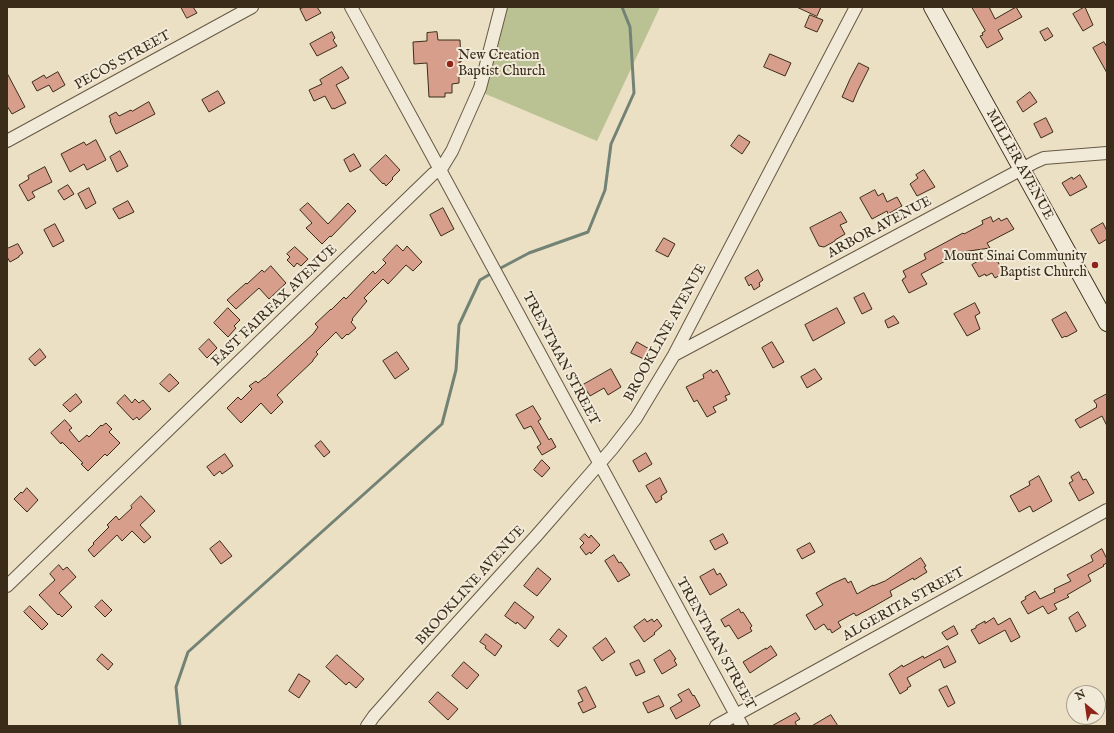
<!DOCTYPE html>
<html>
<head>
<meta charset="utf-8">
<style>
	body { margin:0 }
	#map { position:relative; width:1114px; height:733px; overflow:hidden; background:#ebdfc4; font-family:"IM FELL English",serif }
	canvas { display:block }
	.frame { position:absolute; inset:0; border:8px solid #3a2c19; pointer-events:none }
	.north { position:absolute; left:1066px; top:685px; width:40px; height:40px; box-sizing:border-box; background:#f2ead9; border:1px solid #a89e8c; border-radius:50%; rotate:331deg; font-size:11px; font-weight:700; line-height:16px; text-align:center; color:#3a2c19 }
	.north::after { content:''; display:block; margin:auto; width:14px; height:18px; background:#8f2418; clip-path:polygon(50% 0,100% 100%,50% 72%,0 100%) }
</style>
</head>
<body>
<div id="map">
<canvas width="1114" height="733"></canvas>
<div class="frame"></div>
<div class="north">N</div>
</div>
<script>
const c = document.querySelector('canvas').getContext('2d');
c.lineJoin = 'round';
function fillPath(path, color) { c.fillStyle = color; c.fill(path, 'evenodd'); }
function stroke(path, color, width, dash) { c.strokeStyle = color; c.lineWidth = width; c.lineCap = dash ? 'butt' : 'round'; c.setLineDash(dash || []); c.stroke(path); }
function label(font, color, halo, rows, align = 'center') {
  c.font = font + ' "IM FELL English",serif'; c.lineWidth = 4; c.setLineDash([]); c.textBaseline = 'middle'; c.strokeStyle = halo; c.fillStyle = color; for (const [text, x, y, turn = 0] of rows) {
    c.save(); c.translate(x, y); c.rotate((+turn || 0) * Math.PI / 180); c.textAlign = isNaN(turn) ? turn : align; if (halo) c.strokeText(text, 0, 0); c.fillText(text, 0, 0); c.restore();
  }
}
const green = new Path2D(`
	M503,7H660L597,141L481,92Z`);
const stream = new Path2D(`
	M497,270L529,253L588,232L605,190L611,144L634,93L630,27L622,7
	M180,726L176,687L188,652L442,424L456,370L459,325L480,280L492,273`);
const building = new Path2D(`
	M181,7H193L197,13L187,18Z
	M305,7H317L321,13L306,21L300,9Z
	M797,7H821L817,16Z
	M972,7H989L995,19L1016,7L1022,17L998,30L1003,39L987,48L980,36L983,35L982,33L985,31Z
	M1085,7L1093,25L1083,31L1073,14Z
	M810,15L823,20L817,32L805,27Z
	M1048,28L1053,36L1045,41L1040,32Z
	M332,32L335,38L333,40L337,46L317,56L310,44Z
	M437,32L438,40H460L461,62H459V83L452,84V93H445V97H429L427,63L414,64L413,42L427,41V33Z
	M1104,42L1107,47V73L1093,48Z
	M770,54L791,63L785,76L764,67Z
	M859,63L869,68L858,90L853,102L842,97L850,79Z
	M342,67L349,78L336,85L346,103L334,109V108L332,109L325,96L314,101L309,90L322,84L320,80Z
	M58,72L65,85L53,92L49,85L37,91L32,82L44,75L46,78Z
	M7,73L25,107L12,114L7,106Z
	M218,91L225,103L209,112L202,100Z
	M1030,92L1037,102L1023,112L1017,102Z
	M149,102L155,114L116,134L110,121L111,120L109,116L116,112L119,116L131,110L132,111Z
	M1046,118L1053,132L1041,138L1034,124Z
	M739,135L750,142L742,154L731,146Z
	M96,140L106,160L87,170L84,164L70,172L61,154L84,142L86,145Z
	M120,151L128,166L117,172L110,157Z
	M354,154L361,166L350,172L344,160Z
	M386,155L400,170L392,178L393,179L386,186L384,183L383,184L370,170Z
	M45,167L52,182L32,192L35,197L28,201L19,185L29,179L28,176Z
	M924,170L935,187L917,196L910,184L918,178L916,175Z
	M1080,175L1087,187L1070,196L1062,183L1072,177L1073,179Z
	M68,185L74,194L64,200L58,191Z
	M89,188L96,203L86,209L78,194Z
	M875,190L878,196L883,193L887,202L897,197L902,206L888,214L887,211L872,219L860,198Z
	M128,201L134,212L119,219L113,209Z
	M308,203L328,224L348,203L356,211L331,237L330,236L322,244L306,228L312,223L300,210Z
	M443,208L454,229L441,236L430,215Z
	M841,212L847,222L840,225L845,234L835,240V241L824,247L819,246L810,228Z
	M991,217L993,222L999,218L1001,221L1007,218L1014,229L987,243L990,248L948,254L951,258L921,274L927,284L909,293L902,280H903V279L906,277L903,271L926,259L924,254L963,233L964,234L983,224L982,221Z
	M1103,223L1107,231V239L1099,244L1091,230Z
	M55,224L64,241L53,247L44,230Z
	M664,238L675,244L668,257L656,251Z
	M18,244L23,253L19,256V257L10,262L7,257V249Z
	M397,245L403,251L407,246L422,262L413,271L406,265L388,284L383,279L364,298L367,301L352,319L353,320L351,322L356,328L348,335L347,334L342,339L336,332L316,352L318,354L313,360V361L277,395L283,402L271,414L261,403L241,423L227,408L238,397L241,400L252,389L249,386L256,381L258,383L264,378H265L313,334L318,327L315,324L331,309V310L344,297L346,299L373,271L375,274L386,263L383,260Z
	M295,247L308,259L301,266L297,263L294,267L287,260L290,257L287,254Z
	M993,253L1004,273L995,278L992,273L986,276L985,274L979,277L972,265Z
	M271,266L286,283L269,299L259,288L236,309L227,300L246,283L247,284L262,270L264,272Z
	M758,270L763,280L759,283L760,286L754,290L751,284L749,286L745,278Z
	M864,293L872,309L862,314L854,298Z
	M975,303L980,313L975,316L980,329L967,336L954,314Z
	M228,308L240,320L234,326L236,328L228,337L214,323Z
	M837,308L845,323L813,341L805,325Z
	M1066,312L1077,331L1066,337L1065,336L1062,338L1052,320Z
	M894,316L899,323L888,328L885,321Z
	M209,339L217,348L207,358L199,349Z
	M637,342L651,350L646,360L631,353Z
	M772,342L784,362L773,368L762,348Z
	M40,349L46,357L35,366L29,359Z
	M397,352L409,369L395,379L383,361Z
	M611,369L621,387L608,395L604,388L590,396L583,385Z
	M815,369L822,379L807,388L801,377Z
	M711,370L713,373L717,370L730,394L725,396L727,400L713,407L716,412L707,417L697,400L694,402L686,387L704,378L703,375Z
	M170,374L179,383L169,392L160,384Z
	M76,394L82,402L70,412L63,405Z
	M1107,394V426L1102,416L1080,428L1075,420L1097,407L1096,406L1097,405L1094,401Z
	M125,395L132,403L135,399L139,403L143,400L151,409L139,420L137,417L133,420L117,403Z
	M533,406L541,419L538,421L549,440L551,438L556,447L542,455L537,447L541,444L531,426L524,429L516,415Z
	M65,420L72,428L69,430L79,442L87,435L89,437L101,425L102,426L106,423L112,429L109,432L120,443L107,456L105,454L88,471L81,464L83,463L62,442L61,444L51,433Z
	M321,441L330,452L324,457L315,446Z
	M646,453L652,464L639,472L633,461Z
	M225,454L233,466L222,474L220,471L214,476L207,467Z
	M542,460L550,468L542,477L534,470Z
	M1079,472L1083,480L1086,479L1094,493L1079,501L1069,483L1073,481L1071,477Z
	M1039,476L1052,501L1033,512L1030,506L1019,512L1010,496L1030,485L1029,482Z
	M660,478L667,492L661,496L662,499L656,503L646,486Z
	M27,488L38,500L27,512L14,499L21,492L22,493Z
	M141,496L155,511L140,525L151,537L144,543L132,531L122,541L117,535L94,557L88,550L94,544L93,543L109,527L107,525L116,516L119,520L132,508L131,506Z
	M585,534L589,538L591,535L600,545L591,554L590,552L586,555L580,547L584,543L580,539Z
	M723,534L728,543L715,550L710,541Z
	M220,541L232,556L221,564L210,549Z
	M810,543L815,552L802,559L797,550Z
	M1102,549L1107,559V563L1103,565L1104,566L1088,575L1091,581L1067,595L1069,597L1054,604L1057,609L1048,614L1043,606L1028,614L1021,602L1026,599L1025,597L1035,591L1040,599L1055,592L1054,589L1071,581L1067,575L1093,561L1091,556Z
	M614,555L619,563L621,562L630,575L618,582L605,561Z
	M921,558L926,566L924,567L927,572L914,580L913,578L890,591L892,596L871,608L856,616L854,613L838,622L841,627L832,633L830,629L828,630L824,624L815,630L806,615L823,605L816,593L832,584L845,578L848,583L851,581L857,594L873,585V586L885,581Z
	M59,565L63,570L67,567L76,577L59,593L72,607L62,617L59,614L58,615L39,595L55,580L50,574Z
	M538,568L551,579L537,596L524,586Z
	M714,569L717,575L720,573L727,585L710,595L700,577Z
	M102,600L112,610L105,617L95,607Z
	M515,602L534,617L525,629L517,622L516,624L505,616Z
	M30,606L48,624L42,630L24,612Z
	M739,609L741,613L743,612L752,626L750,628L752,631L738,639L729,625L725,627L721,620Z
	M1078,612L1086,626L1076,632L1069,618Z
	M994,618L998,625L1010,618L1020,637L1011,642L1005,630L979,644L971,630L976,628V626L985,621V623Z
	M645,619L647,622L652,619L654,622L657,619L662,626L654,633L655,634L644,642L634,627Z
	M954,626L958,634L947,640L942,633Z
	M559,629L567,636L558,647L550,640Z
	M486,634L502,646L495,656L485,648L486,646L480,642Z
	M606,638L615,652L602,661L593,648Z
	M771,646L777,655L750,673L743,662L766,648V649Z
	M948,646L956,662L944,668L940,659L907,678L911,686L907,688L908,689L900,694L889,674L902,665L903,667L923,656L924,658Z
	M670,650L676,659L674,660L677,665L662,674L654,660Z
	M102,654L113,664L108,670L97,660Z
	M337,655L364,679L356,688L349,682L346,685L326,667Z
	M639,660L645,672L636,676L630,664Z
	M464,662L479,675L467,689L452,676Z
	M299,674L310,681L299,698L289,691Z
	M947,686L955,703L948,707L939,690Z
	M586,687L596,707L583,713L578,703L583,701L578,691Z
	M689,689L693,696L694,695L700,706L676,719L670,708L682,701L678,695Z
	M438,692L458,709L448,720L429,702Z
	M659,696L664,706L648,713L643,703Z
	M796,713L800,719L795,722L797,726H772Z
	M831,715L838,726H812Z`);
const street = new Path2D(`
	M351,7C483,246 610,488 742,726
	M7,141L252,7
	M674,355L1035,162L1044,158L1107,153
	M7,586L433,174L441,169L452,151L480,88L501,7
	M367,726L374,716L412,673L537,535L612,449L636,418L674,355L856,7
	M716,726L1107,510`);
const secondary = new Path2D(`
	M932,7L1107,323`);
const markers = [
	[450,64,4,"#8f2418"],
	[1095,265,4,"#8f2418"]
];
const poiNames = [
	["New Creation",458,56],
	["Baptist Church",458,72],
	["Mount Sinai Community",1087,257,"right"],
	["Baptist Church",1087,273,"right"]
];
const streetNames = [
	["PECOS STREET",123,61,-29],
	["MILLER AVENUE",1019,165,61],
	["ARBOR AVENUE",880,228,-28],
	["EAST FAIRFAX AVENUE",275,306,-44],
	["BROOKLINE AVENUE",666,333,-61],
	["TRENTMAN STREET",560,359,62],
	["BROOKLINE AVENUE",471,586,-48],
	["ALGERITA STREET",904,605,-29],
	["TRENTMAN STREET",715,644,61]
];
fillPath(green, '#bac192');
stroke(stream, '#728375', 3);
fillPath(building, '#d69e8b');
stroke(building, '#3a2c19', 1);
stroke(street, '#665944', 14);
stroke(secondary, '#3a2c19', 18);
stroke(street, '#f2ead9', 12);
stroke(secondary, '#f2ead9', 16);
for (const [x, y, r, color] of markers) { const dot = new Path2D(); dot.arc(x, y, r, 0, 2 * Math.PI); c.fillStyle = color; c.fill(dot); stroke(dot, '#f2ead9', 1.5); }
label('14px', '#3a2c19', '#f2ead9', poiNames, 'left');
label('14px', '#3a2c19', '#f2ead9', streetNames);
</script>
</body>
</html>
